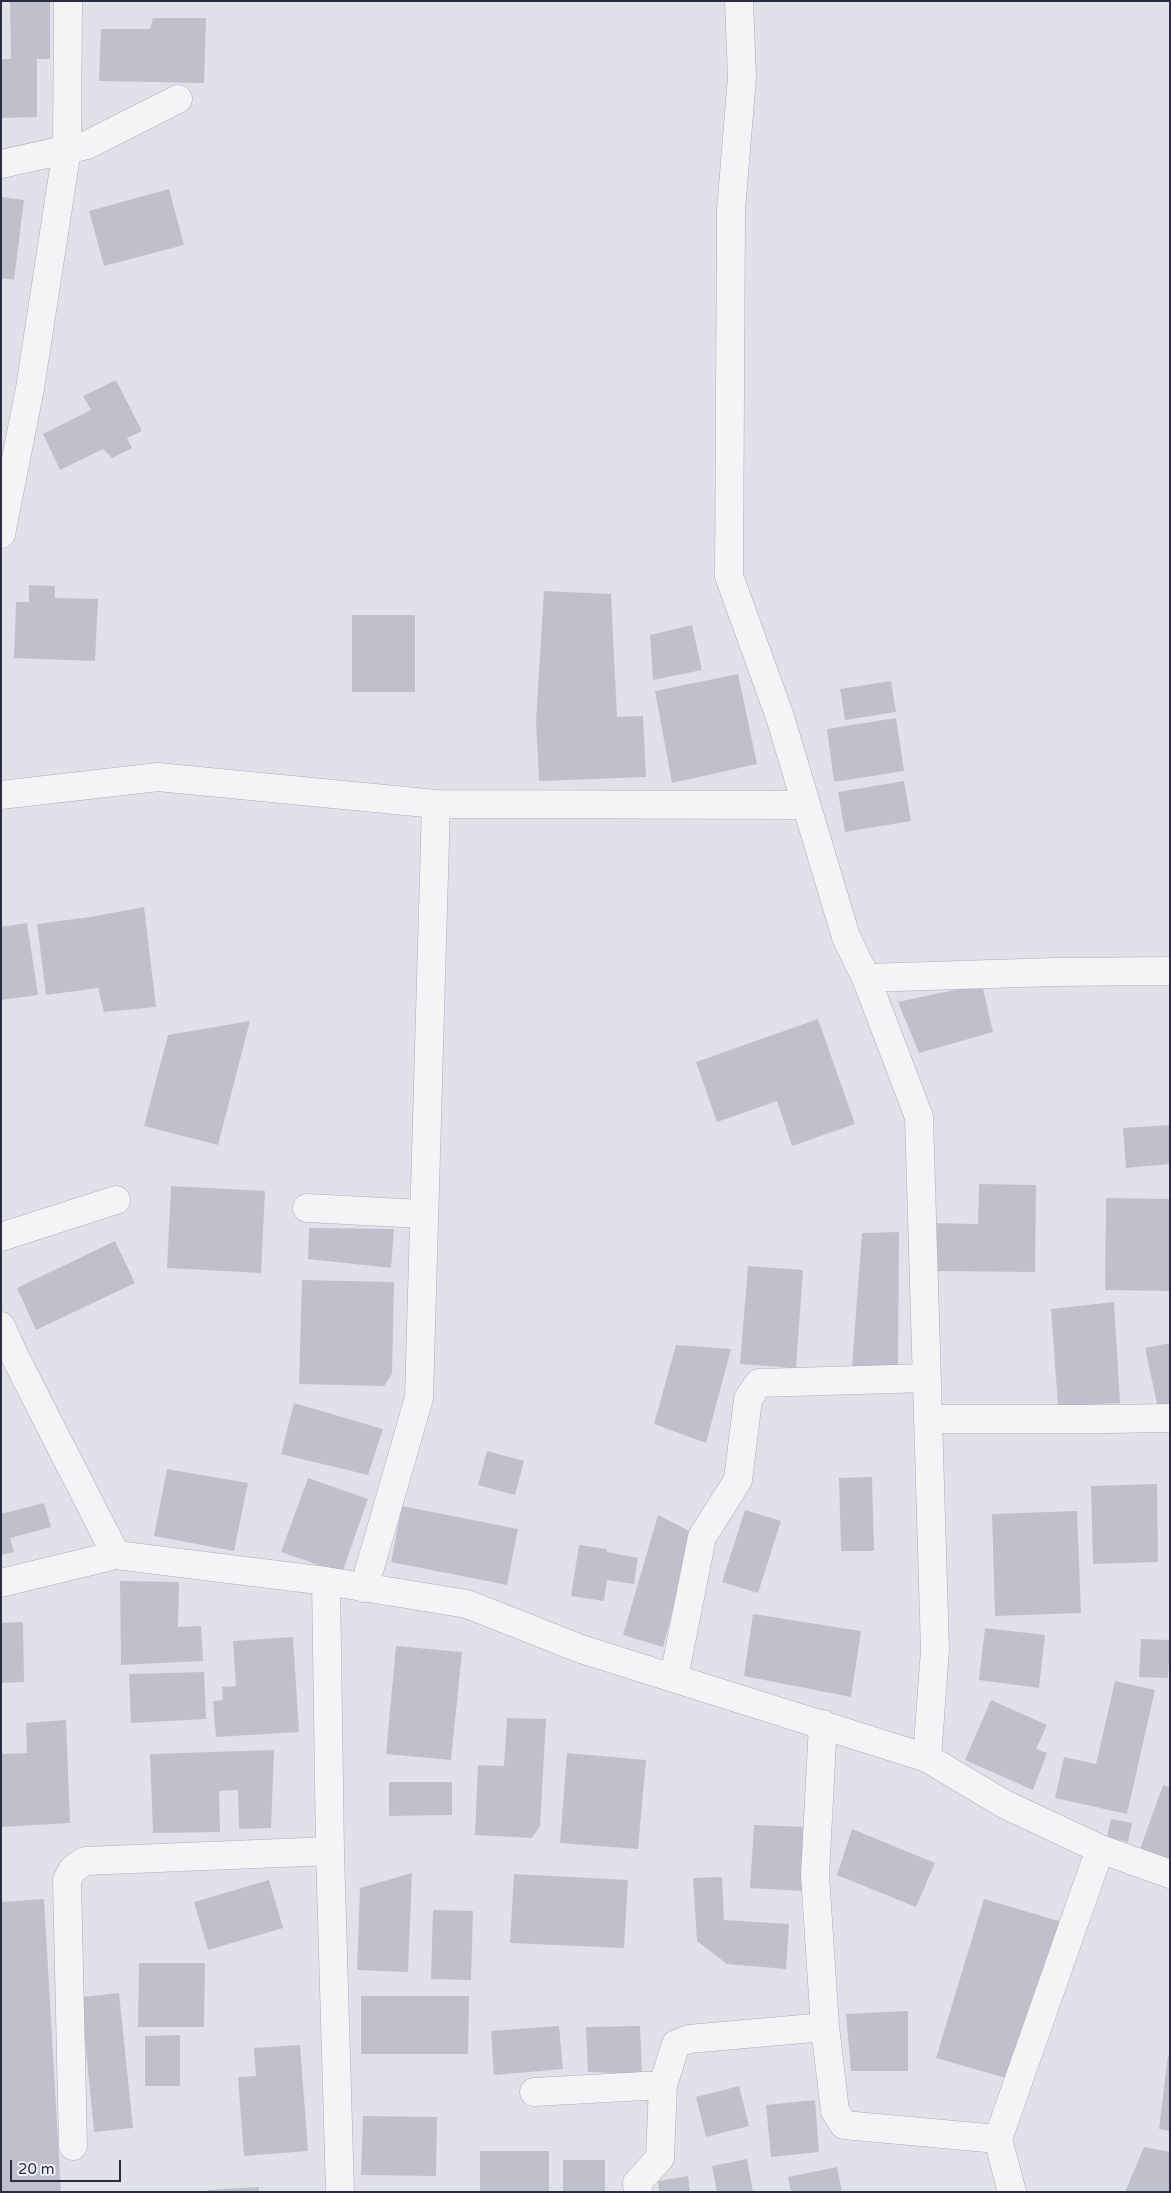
<!DOCTYPE html>
<html>
<head>
<meta charset="utf-8">
<style>
	body { margin:0 }
	#map { position:relative; width:1171px; height:2193px; overflow:hidden; background:#e1e2e9; font-family:"Varela Round",sans-serif }
	canvas { display:block }
	.frame { position:absolute; inset:0; border:2px solid #2a2c40; pointer-events:none }
	.scale { position:absolute; left:10px; top:2160px; width:111px; height:22px; box-sizing:border-box; border:2px solid #2a2c40; border-top:0; padding-left:6px; font-size:15px; line-height:18px; white-space:nowrap; color:#2a2c40; -webkit-text-stroke:4px #f0f1f6; paint-order:stroke }
</style>
</head>
<body>
<div id="map">
<canvas width="1171" height="2193"></canvas>
<div class="frame"></div>
<div class="scale">20 m</div>
</div>
<script>
const c = document.querySelector('canvas').getContext('2d');
c.lineJoin = 'round';
function fillPath(path, color) { c.fillStyle = color; c.fill(path, 'evenodd'); }
function stroke(path, color, width, dash) { c.strokeStyle = color; c.lineWidth = width; c.lineCap = dash ? 'butt' : 'round'; c.setLineDash(dash || []); c.stroke(path); }
const building = new Path2D(`
	M10,1H50V59H37V117L1,118V59H11Z
	M153,18H206L204,83L99,81L101,29H150Z
	M169,189L184,245L104,266L89,211Z
	M1,197L24,200L14,280L1,278Z
	M116,380L142,431L127,438L132,448L112,458L103,449L60,470L43,434L91,410L83,396Z
	M29,585L55,586V598L98,599L95,661L14,658L16,602H29Z
	M544,591L611,594L617,717L643,716L646,777L539,781L536,720Z
	M352,615H415V692H352Z
	M692,625L702,670L653,680L650,635Z
	M738,674L757,764L672,783L655,691Z
	M891,681L896,712L845,720L840,689Z
	M896,718L904,771L834,782L827,729Z
	M904,781L911,821L845,832L838,792Z
	M144,907L156,1007L104,1012L98,988L46,995L37,924L90,917Z
	M27,923L38,995L1,1000V927Z
	M982,984L993,1032L919,1053L898,1002Z
	M818,1019L855,1124L792,1146L777,1101L717,1122L696,1062Z
	M250,1021L218,1145L144,1126L168,1035Z
	M1170,1125V1164L1126,1168L1123,1128Z
	M979,1184L1036,1185L1035,1272L932,1271V1223L978,1224Z
	M171,1186L265,1191L261,1273L167,1268Z
	M1106,1198L1170,1199V1291L1105,1290Z
	M309,1228L394,1229L391,1268L308,1259Z
	M899,1232L898,1367H852L862,1233Z
	M115,1241L135,1283L36,1330L17,1288Z
	M748,1266L803,1270L796,1368L740,1364Z
	M302,1280L394,1282L392,1374L384,1386L299,1384Z
	M1114,1302L1120,1403L1058,1406L1051,1309Z
	M1170,1343V1406L1158,1408L1145,1348Z
	M676,1345L731,1349L706,1443L654,1424Z
	M294,1403L383,1429L368,1475L281,1454Z
	M487,1451L524,1461L515,1495L478,1485Z
	M167,1469L248,1483L234,1551L154,1536Z
	M872,1477L874,1551H841L839,1478Z
	M308,1478L368,1499L342,1573L281,1552Z
	M1157,1484L1158,1562L1093,1564L1091,1486Z
	M44,1503L51,1527L10,1538L14,1552L1,1555V1514Z
	M402,1506L518,1529L507,1585L391,1562Z
	M745,1510L781,1521L758,1593L722,1582Z
	M1077,1511L1081,1613L995,1616L992,1514Z
	M658,1515L693,1533L663,1647L623,1635Z
	M579,1545L607,1549V1552L638,1558L634,1584L607,1580L604,1601L571,1596Z
	M120,1581L179,1582L178,1627L201,1626L203,1661L121,1665Z
	M753,1614L861,1631L851,1697L744,1676Z
	M23,1622L24,1682L1,1683V1623Z
	M985,1628L1045,1635L1039,1688L979,1680Z
	M293,1637L299,1732L216,1737L213,1701L223,1700L222,1687L236,1686L233,1641Z
	M1141,1639L1170,1640L1168,1678L1139,1677Z
	M396,1646L462,1652L451,1760L386,1754Z
	M204,1672L206,1719L131,1723L129,1674Z
	M1115,1681L1155,1690L1127,1814L1055,1798L1064,1757L1096,1764Z
	M991,1700L1047,1725L1036,1749L1047,1753L1033,1790L965,1760Z
	M507,1718L546,1719L540,1826L532,1838L475,1835L478,1765L504,1766Z
	M66,1720L70,1823L1,1827V1754L27,1753L26,1723Z
	M274,1750L271,1828L239,1829L238,1790L219,1791L220,1832L153,1833L150,1754Z
	M567,1753L646,1760L638,1849L560,1843Z
	M389,1782H452V1815L389,1816Z
	M1163,1785L1170,1787V1859L1140,1849Z
	M1111,1819L1132,1823L1128,1842L1107,1837Z
	M754,1825L807,1827L803,1891L750,1888Z
	M852,1829L935,1863L916,1907L837,1875Z
	M412,1873L408,1972L357,1970L360,1888Z
	M514,1874L628,1880L624,1948L510,1943Z
	M722,1877L724,1920L789,1924L786,1969L727,1964L697,1941L693,1878Z
	M269,1880L283,1928L208,1950L194,1902Z
	M44,1899L61,2192H1V1902Z
	M984,1899L1062,1922L1009,2079L936,2058Z
	M433,1910L473,1911L471,1980L431,1979Z
	M139,1963H205L204,2027H138Z
	M119,1993L133,2128L94,2132L81,1997Z
	M361,1996H469L468,2054H361Z
	M908,2011V2071H851L846,2014Z
	M559,2026L563,2069L494,2075L491,2031Z
	M640,2026L642,2074L588,2072L586,2027Z
	M180,2035V2086H145V2036Z
	M300,2045L308,2151L244,2156L238,2077L256,2076L254,2048Z
	M1168,2055L1170,2056V2131L1159,2129Z
	M739,2086L749,2126L706,2137L696,2097Z
	M815,2100L819,2152L771,2157L766,2105Z
	M363,2116L437,2117L436,2176L361,2175Z
	M1144,2147L1170,2152V2192H1125Z
	M480,2151H549V2192H480Z
	M747,2159L753,2192H717L712,2166Z
	M563,2160H605V2192H563Z
	M837,2167L842,2192H791L788,2177Z
	M688,2176L690,2192H659L658,2181Z
	M259,2187V2192H208V2190Z`);
const minor = new Path2D(`
	M739,1L742,77L731,210L729,576L780,717L846,937L866,978L919,1117L935,1650L927,1758
	M1,164L87,145L178,99
	M1,534L30,388L67,149L68,1
	M1,795L158,777L436,804L805,805
	M866,978L1054,972L1170,971
	M307,1208L423,1214
	M1,1237L116,1200
	M1,1326L13,1353L116,1555
	M929,1419H1107L1170,1418
	M326,1581L330,1851L340,2192
	M1,1583L116,1555L326,1581L467,1604L581,1649L927,1758L1004,1804L1100,1849L1170,1874
	M364,1588L419,1398L436,804
	M674,1677L702,1537L738,1480L748,1399L759,1383L927,1378
	M823,1724L815,1875L825,2027L835,2111L844,2125L998,2139
	M534,2092L663,2085
	M73,2146L67,1880L73,1869L85,1861L330,1851
	M638,2192L637,2183L660,2158L663,2085L676,2044L689,2039L825,2027
	M1012,2192L998,2139L1100,1849`);
fillPath(building, '#bfc0cb');
stroke(minor, '#aaabb6', 29);
stroke(minor, '#f4f4f7', 28);
</script>
</body>
</html>
